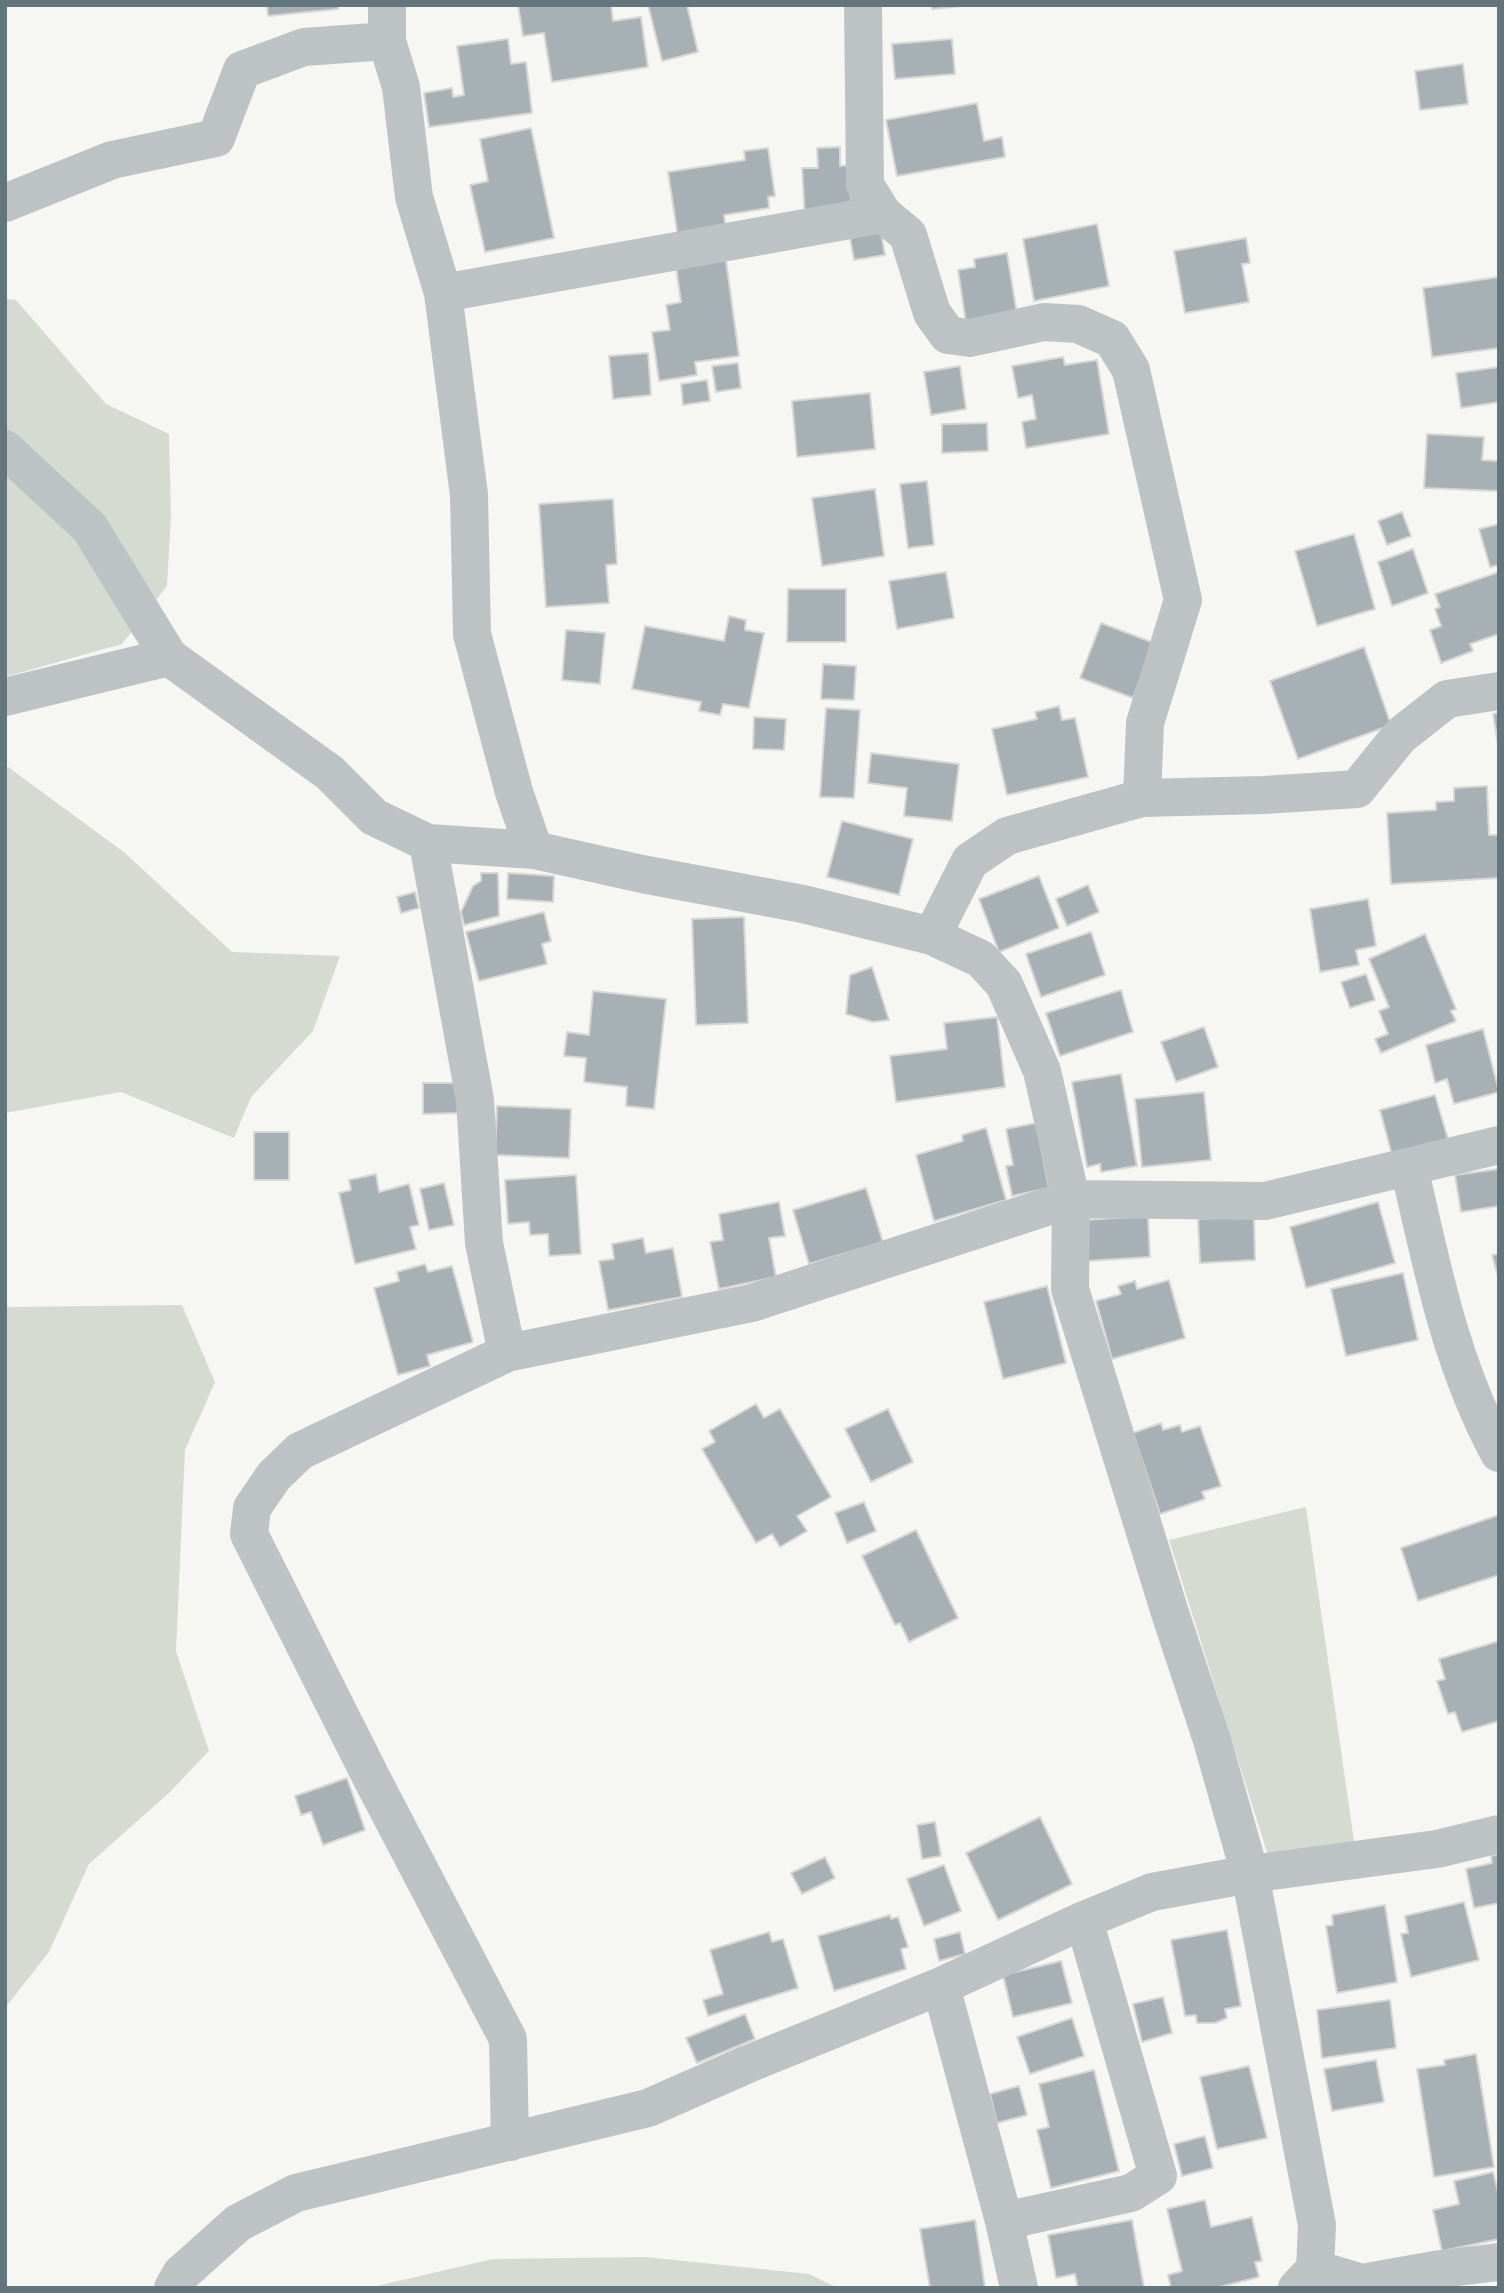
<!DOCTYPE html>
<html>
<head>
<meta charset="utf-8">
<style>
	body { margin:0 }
	#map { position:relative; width:1504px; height:2293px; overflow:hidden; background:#f6f6f3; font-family:"Alegreya Sans",sans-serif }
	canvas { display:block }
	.frame { position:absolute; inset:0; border:7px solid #63757d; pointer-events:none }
</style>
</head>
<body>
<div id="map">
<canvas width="1504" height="2293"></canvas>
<div class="frame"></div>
</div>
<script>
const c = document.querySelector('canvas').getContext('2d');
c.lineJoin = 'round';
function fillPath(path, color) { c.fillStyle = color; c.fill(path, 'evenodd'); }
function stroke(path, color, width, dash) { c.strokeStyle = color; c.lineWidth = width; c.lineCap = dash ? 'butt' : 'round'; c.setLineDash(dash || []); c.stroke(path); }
const green = new Path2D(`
	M5,299L16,300L106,404L169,434L171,515L167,586L122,644L5,677Z
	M8,767L125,853L232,952L340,956L313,1031L251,1097L234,1138L121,1092L5,1113V768Z
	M182,1305L215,1382L185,1450L176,1651L209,1751L170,1792L89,1864L49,1952L5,2008V1307Z
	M1306,1507L1355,1848L1270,1862L1169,1540Z
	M646,2257L809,2274L838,2288H368L493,2259Z`);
const building = new Path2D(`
	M267,5H338V9L268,16Z
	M518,5H611L613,21L641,17L648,67L552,82L544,33L523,36Z
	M648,5H687L698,52L662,61Z
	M932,5H972L932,9Z
	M508,39L511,64L526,62L532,113L429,127L424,93L452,88L453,97L464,95L457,46Z
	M952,39L955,74L895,79L892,44Z
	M1463,64L1468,104L1420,110L1415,71Z
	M977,103L984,141L1002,137L1005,157L897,176L886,120Z
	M531,128L554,238L485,252L470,185L488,181L480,139Z
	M840,147V166L850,165L852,216L805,219L802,168H818L817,148Z
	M768,148L775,196L768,197L769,208L724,215L727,237L679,244L668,172L745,160L744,151Z
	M1097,224L1109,286L1034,301L1023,239Z
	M881,232L885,255L854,260L850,238Z
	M1246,238L1250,263L1242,264L1249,302L1185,313L1174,251Z
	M1007,253L1017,314L966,323L958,270L975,267L974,259Z
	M726,260L739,356L695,362L697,375L659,381L652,332L670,330L666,305L681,302L676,267Z
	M1499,277V348L1432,357L1423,288Z
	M648,353L651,395L613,399L609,356Z
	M1063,357L1065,365L1097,360L1109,434L1026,448L1022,422L1036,419L1032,395L1018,398L1012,366Z
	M738,363L741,388L716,392L712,366Z
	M960,366L966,409L931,415L924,372Z
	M1499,367V402L1461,408L1456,373Z
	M707,380L710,401L683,405L681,384Z
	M870,393L875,449L797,457L792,401Z
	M987,423L988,451L942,453V424Z
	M1427,434L1484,437L1482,460L1499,461V491L1424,488Z
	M927,481L934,545L908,548L900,484Z
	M875,489L884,556L822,566L812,498Z
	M613,499L617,564L606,565L609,603L546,607L539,504Z
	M1402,512L1411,536L1387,545L1378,521Z
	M1499,524V565L1490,567L1479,529Z
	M1354,534L1375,609L1317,626L1295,551Z
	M1413,549L1428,593L1392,606L1378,562Z
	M946,572L954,618L897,629L889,581Z
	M1499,572V634L1470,644L1473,651L1441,663L1430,630L1441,626L1435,609L1440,607L1435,594Z
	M788,589H846V642H787Z
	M729,616L746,620L745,630L764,633L749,708L723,704L720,715L699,711L701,702L632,689L645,626L724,641Z
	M1101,623L1154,643L1133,698L1080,678Z
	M566,630L605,633L600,684L562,680Z
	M1364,647L1391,725L1298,759L1270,681Z
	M823,664L856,666L854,700L821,699Z
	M1059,706L1062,720L1075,718L1088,777L1007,795L992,729L1037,719L1035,712Z
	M826,708L860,710L854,798L820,797Z
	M1499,713V750L1493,714Z
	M754,717L786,719L784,750L753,749Z
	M871,753L959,764L952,821L904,816L907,788L868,783Z
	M1487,786L1489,835H1499V878L1391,884L1387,813L1436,810V802L1454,801V788Z
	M842,821L913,839L899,895L827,877Z
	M481,873H498L499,916L464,925L461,912L473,886L481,881Z
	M508,873L554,876L553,902L507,899Z
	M1039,876L1059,928L999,952L979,899Z
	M1088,885L1099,912L1067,926L1056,899Z
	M415,892L419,908L401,913L397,897Z
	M1368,899L1376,946L1356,950L1359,965L1320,972L1310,909Z
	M544,912L551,941L542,944L547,964L479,981L466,932Z
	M744,917L748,1023L696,1025L692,919Z
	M1091,932L1105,975L1041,997L1026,954Z
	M1425,934L1456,1009L1451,1011L1456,1021L1381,1053L1375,1039L1388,1034L1379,1011L1389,1007L1369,959Z
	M872,967L889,1020L873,1022L846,1014L850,975Z
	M1366,974L1375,1000L1350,1008L1341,982Z
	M1121,990L1133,1032L1060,1056L1046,1013Z
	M593,991L666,999L654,1109L626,1106L627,1087L584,1082L586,1058L564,1056L567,1032L589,1035Z
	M997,1017L1005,1087L896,1102L890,1056L947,1049L944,1023Z
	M1204,1027L1218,1067L1176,1082L1161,1042Z
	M1483,1029L1499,1092L1454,1104L1447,1079L1435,1083L1426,1045Z
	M1121,1074L1137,1166L1101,1172L1100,1164L1087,1167L1072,1082Z
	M423,1083H457L458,1113L423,1114Z
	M1204,1092L1211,1160L1142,1167L1135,1099Z
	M1435,1095L1448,1139L1392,1155L1380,1110Z
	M497,1106L571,1109L569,1158L495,1155Z
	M1036,1123L1049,1188L1012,1196L1006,1166L1013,1165L1006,1129Z
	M986,1128L1006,1200L934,1221L916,1155L963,1141L962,1135Z
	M254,1132H289V1180H254Z
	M1499,1169V1206L1461,1212L1455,1175Z
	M376,1174L379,1192L409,1184L419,1225L410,1227L416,1249L355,1264L339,1193L351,1190L349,1180Z
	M576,1175L581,1254L549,1256L548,1234L530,1235L529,1222L508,1224L505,1180Z
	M444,1183L454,1225L429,1230L420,1189Z
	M866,1188L883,1242L809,1264L793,1210Z
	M779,1202L785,1236L769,1238L776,1277L719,1289L710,1242L723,1240L719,1214Z
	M1378,1202L1395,1263L1306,1288L1290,1227Z
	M1148,1216L1150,1257L1087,1261L1084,1220Z
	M1254,1216L1255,1260L1200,1263L1198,1219Z
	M643,1238L646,1253L673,1248L682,1297L608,1310L599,1261L614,1259L612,1244Z
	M1499,1254V1280L1492,1255Z
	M425,1264L428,1272L452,1266L473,1342L427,1355L430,1366L398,1375L374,1288L399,1281L397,1272Z
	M1403,1273L1418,1340L1346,1356L1331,1289Z
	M1169,1280L1185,1338L1112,1359L1096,1301L1121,1294L1118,1286L1135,1281L1137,1289Z
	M1047,1286L1066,1363L1003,1379L984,1302Z
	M756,1404L764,1418L780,1409L831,1497L797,1516L807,1531L780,1547L772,1534L756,1543L702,1449L715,1442L709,1431Z
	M888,1409L913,1462L871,1482L845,1429Z
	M1161,1423L1163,1430L1180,1425L1182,1432L1200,1426L1221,1486L1202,1492L1205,1499L1160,1514L1133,1433Z
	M864,1502L876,1531L847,1543L835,1513Z
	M1499,1515V1575L1418,1601L1401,1548Z
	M916,1530L958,1618L909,1642L900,1623L895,1625L862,1556Z
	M1499,1641V1721L1462,1732L1455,1712L1448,1714L1437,1681L1445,1679L1439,1659Z
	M347,1778L365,1830L323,1845L311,1812L301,1815L295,1796Z
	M1040,1817L1072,1884L998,1920L966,1853Z
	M935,1822L941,1856L922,1859L917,1825Z
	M1499,1854V1903L1474,1908L1466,1869L1492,1863L1491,1856Z
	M825,1857L835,1878L802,1894L791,1873Z
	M944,1865L961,1911L924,1926L907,1879Z
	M1464,1902L1479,1960L1411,1977L1401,1934L1408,1933L1405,1916Z
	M1385,1905L1397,1982L1337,1993L1326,1926L1333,1925L1332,1915Z
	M890,1915L891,1919L898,1917L908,1947L901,1949L906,1969L834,1991L818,1936Z
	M1227,1930L1241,2006L1225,2009L1227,2018L1215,2023H1197L1196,2015L1185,2016L1171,1940Z
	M769,1932L772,1942L783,1939L798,1988L708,2016L703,2000L723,1994L710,1950Z
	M960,1932L965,1954L939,1961L934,1939Z
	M1061,1961L1072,2003L1013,2017L1003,1975Z
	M1163,1997L1172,2033L1142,2042L1133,2004Z
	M1390,2000L1396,2048L1322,2058L1317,2010Z
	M745,2014L755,2039L697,2063L686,2038Z
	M1072,2018L1084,2056L1030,2074L1017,2037Z
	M1476,2054L1494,2167L1434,2177L1417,2069L1445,2065L1444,2060Z
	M1376,2060L1384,2102L1332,2111L1324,2069Z
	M1249,2066L1267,2138L1217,2149L1200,2077Z
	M1094,2070L1119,2171L1051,2188L1037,2130L1049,2127L1039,2084Z
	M1019,2086L1027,2115L997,2123L990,2094Z
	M1205,2136L1213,2168L1182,2176L1174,2144Z
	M1493,2172L1499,2196V2239L1442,2251L1433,2210L1459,2204L1454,2181Z
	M1205,2200L1211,2227L1252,2217L1262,2261L1255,2262L1259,2277L1215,2288H1171L1168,2275L1182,2271L1167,2209Z
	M975,2220L985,2288H930L920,2229Z
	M1132,2220L1144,2288H1078L1075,2274L1056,2278L1048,2235Z`);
const minor = new Path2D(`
	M387,5V41L401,87L414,197L443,293L469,495L472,634L514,792L534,850
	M863,5L865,185L883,214L908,235L932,313L948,335L970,338L1044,322L1078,324L1112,339L1131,370L1183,600L1145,723L1142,798
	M5,203L112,160L216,138L242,70L304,47L387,41
	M443,293L883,214
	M5,449L90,528L169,657L330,773L374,817L428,843L534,850L642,874L803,904L932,936L981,959L1004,984L1042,1071L1071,1199L1070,1289L1170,1613L1212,1740L1250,1874L1317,2225L1315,2269L1297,2288
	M5,697L169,657
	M428,843L475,1100L484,1243L507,1353
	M932,936L970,861L1007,836L1142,798L1264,795L1357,789L1400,736L1447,699L1499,691
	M1409,1167C1432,1267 1450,1362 1499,1453
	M941,1986L1004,2221L1019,2288
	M510,2142L508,2039L372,1779L249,1534L252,1508L274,1476L300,1451L507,1353L752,1303L1071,1199L1265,1201L1499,1145
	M1004,2221L1131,2193L1158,2176L1084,1920
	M1315,2269L1362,2283L1440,2269L1499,2262
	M173,2288L181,2274L238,2223L296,2193L648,2108L748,2064L941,1986L1084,1920L1152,1892L1250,1874L1437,1849L1499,1834`);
fillPath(green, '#d6dbd2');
fillPath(building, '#a7b0b4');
stroke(building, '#d8d7d5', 2);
stroke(minor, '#bdc3c5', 38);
</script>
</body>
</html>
